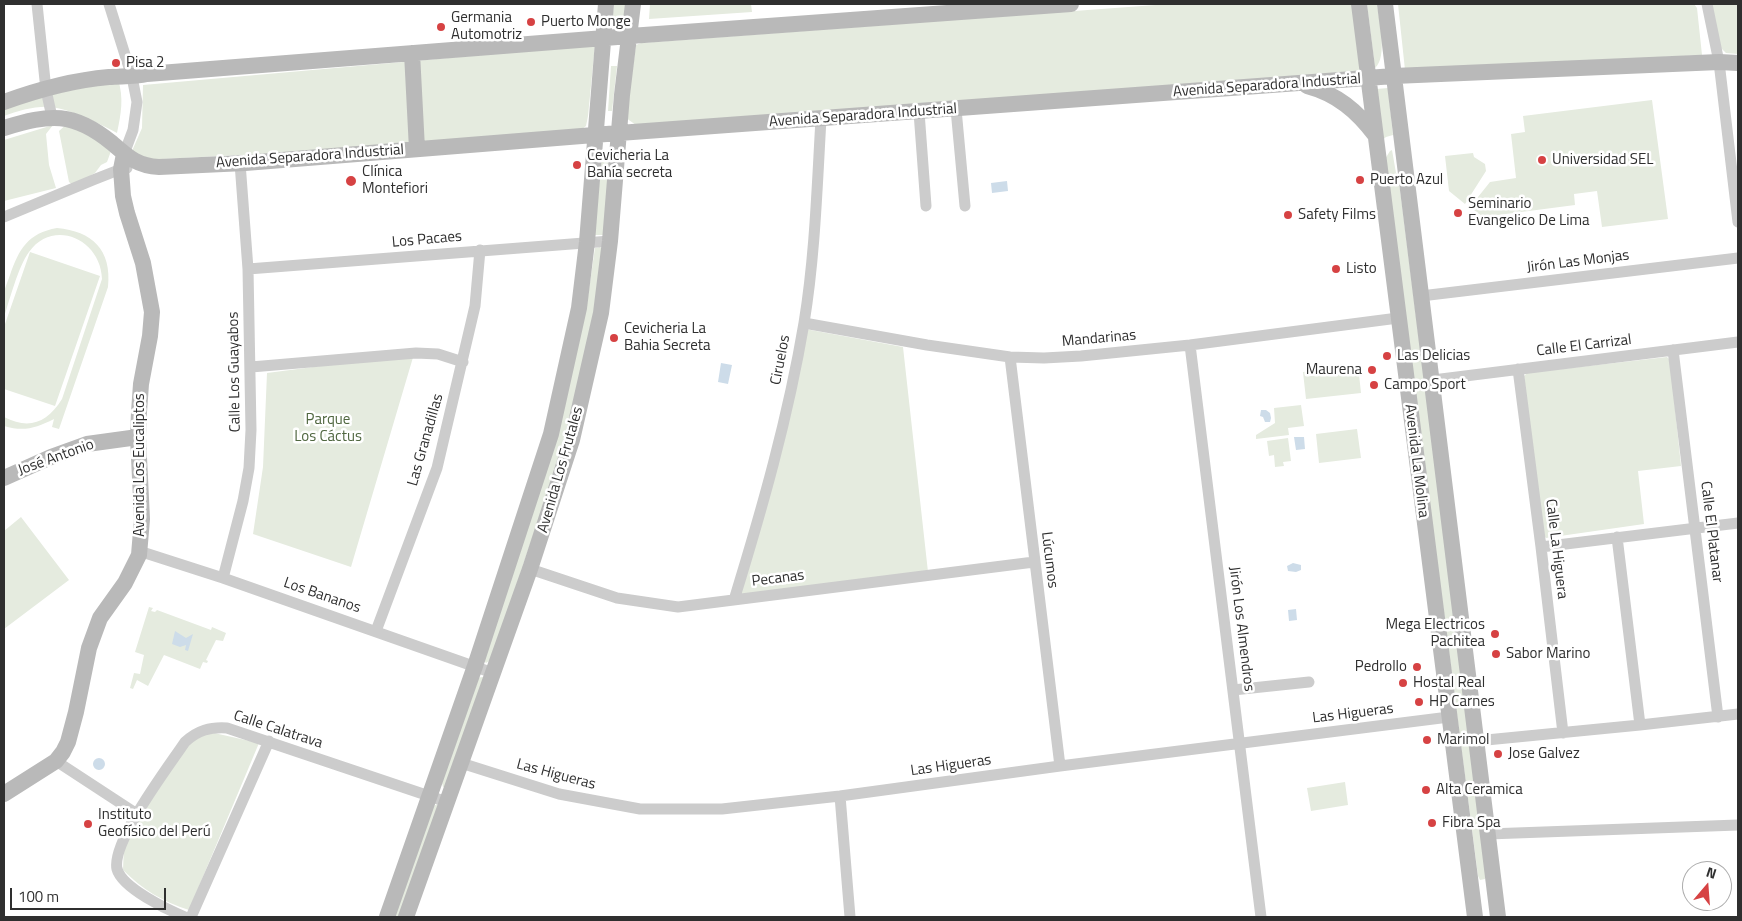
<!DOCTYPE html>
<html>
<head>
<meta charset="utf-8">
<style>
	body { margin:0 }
	#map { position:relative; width:1742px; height:921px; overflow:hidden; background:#fff; font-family:"Titillium Web",sans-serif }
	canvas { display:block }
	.frame { position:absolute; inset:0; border:5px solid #2f2f2f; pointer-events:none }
	.north { position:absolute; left:1682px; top:861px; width:50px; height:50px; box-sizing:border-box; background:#fff; border:1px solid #acacac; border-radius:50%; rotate:18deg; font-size:14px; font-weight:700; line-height:20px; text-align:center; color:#2f2f2f }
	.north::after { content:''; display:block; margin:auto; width:18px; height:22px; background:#d64243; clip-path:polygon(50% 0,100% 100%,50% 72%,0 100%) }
	.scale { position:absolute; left:10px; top:888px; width:156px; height:22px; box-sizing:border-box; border:2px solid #2f2f2f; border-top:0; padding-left:6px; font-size:15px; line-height:18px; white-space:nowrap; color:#2f2f2f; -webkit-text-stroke:4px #fff; paint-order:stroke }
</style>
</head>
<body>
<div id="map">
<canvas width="1742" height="921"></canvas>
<div class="frame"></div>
<div class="north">N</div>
<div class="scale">100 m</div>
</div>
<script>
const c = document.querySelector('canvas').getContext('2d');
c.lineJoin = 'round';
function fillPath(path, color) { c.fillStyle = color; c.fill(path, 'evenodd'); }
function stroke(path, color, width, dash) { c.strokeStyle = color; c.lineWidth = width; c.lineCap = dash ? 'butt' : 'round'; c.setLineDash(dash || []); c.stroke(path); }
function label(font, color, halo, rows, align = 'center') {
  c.font = font + ' "Titillium Web",sans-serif'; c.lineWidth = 5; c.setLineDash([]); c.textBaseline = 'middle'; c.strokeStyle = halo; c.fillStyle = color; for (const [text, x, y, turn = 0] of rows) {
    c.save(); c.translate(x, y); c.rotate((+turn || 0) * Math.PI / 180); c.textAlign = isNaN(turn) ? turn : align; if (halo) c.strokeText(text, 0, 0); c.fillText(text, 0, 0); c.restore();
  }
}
const green = new Path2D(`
	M614,4H627L626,20L612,21Z
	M650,4H751L752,12L649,19Z
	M1169,4H1353L1363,74L636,125L626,118L636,45L641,43Z
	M1367,4H1377C1379,20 1388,57 1375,68Z
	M1398,4H1694L1697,8L1702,55L1405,70Z
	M1709,4H1738V54L1726,53L1717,44Z
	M595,45L588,116L586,126L581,130L359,149L142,160L132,151L142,128L143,85Z
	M611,66H617L612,111H608Z
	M118,79C124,99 121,113 117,133C98,123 71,109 50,107C35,106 18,111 4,116V108L33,98Z
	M1388,88L1393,135L1386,137L1381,141L1376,89Z
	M1652,100L1668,219L1602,227L1597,191L1574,194L1575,205L1483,217L1470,207L1490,182L1516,178L1511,134L1525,132L1523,116Z
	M68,123L87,131L111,151L107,162L101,165L95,173L73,185L69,182L59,131Z
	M53,125L46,134L49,165L56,188L4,201V140Z
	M1392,150L1396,173L1398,174L1487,876L1485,879L1480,880L1478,876L1385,159L1390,151Z
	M1473,153L1474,157L1485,164L1486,171L1465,204L1449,191L1445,156Z
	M601,160H612L604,235H595Z
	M57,228C92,231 112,250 108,287L59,429L52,427L54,419C36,428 24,432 4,426V417C29,430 47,423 62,399L102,279C101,239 53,218 29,252C18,267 10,299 4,317C4,310 3,301 4,293C5,287 8,281 10,275C19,249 28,233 57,228Z
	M600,247L603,249L595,312L565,441L491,660L486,663L482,659L586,310L595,248Z
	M30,252L100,276L55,406L4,389V327Z
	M805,329L903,347L928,572L740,596Z
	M414,354L351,567L253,534L263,467L267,373Z
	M1667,357L1670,360L1681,466L1638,471L1644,524L1546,538L1542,534L1524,376L1527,373Z
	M1358,365L1361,393L1306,399L1303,372Z
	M1301,405L1304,426L1288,428L1289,435L1256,439V435L1275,423L1274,408Z
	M1357,429L1361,458L1319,463L1316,434Z
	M1288,438L1291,461L1283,462L1284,466L1275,467L1274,455L1269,456L1267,441Z
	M21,517L69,580L4,629V531Z
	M149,607L153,608L151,611L155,612L157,610L211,630L212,627L226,633L223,641L216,640L206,660L208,661L207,663L203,662L200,669L164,655L148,686L137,680L133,689L130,688L134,673L140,674L144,655L135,652Z
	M483,677L486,679L447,788L443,787L442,783L476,678Z
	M214,733L259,743L189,910C163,902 142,889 123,870L124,846L149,801L195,736Z
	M1345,782L1348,805L1311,811L1307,788Z
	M438,804L403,917H393L433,806Z`);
const water = new Path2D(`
	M1007,181L1008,191L992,193L991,183Z
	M721,363L732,365L728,384L718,382Z
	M1261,410H1266L1270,413L1271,418L1270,422H1265L1263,417L1260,416Z
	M1304,437L1305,449L1296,450L1294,437Z
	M1293,563L1301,565V570L1296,572L1288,571L1287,566Z
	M1296,609L1297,620L1289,621L1288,610Z
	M175,631L186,638L193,634L188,651L185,650L186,645L180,647L172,644Z
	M93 764a6 6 0 1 1 12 0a6 6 0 1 1-12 0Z`);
const street = new Path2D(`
	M37,4L46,90L52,117
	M109,4L132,77L137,102L133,130L124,154
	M1707,4L1719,62L1738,222
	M956,109L965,206
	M919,112L926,206
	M4,217L93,180L121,169L127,168
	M248,269L610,241
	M1421,296L1738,258
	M804,323L927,345L1010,357L1044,358L1081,356L1190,345L1398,318
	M1190,345L1261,917
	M1673,350L1718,717
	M1010,357L1060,766
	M251,367L416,353L438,354L463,362
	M1518,369L1541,547L1563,733
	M1433,380L1738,342
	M1617,537L1640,725
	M1541,547L1738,523
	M139,551L223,578L493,673
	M530,569L617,598L678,607L1034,562
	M223,578L243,501L249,468L251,430L248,269L240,163
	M734,600C762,509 788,418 804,323C815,256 817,187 821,119
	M376,631L437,468L475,306L480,250
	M1233,690L1309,682
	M1476,741L1640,725L1738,714
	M56,761L137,814
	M461,763L559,794L640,809H722L840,796L1060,766L1449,717
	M840,796L850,917
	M1488,834L1738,825
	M185,917C168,910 122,888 117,869C111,842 169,766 185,742C198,730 210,727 227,728L447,802
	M191,917L269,741`);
const secondary = new Path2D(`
	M1359,4L1475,917
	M1385,4L1498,917
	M412,53L417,149
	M1307,86C1337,94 1357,111 1375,135
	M4,102C37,90 74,80 109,77C122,76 134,77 147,74L630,36L1071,4
	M4,128C50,114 73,111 112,143C128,157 137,166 159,167L245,163L619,133L1394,76L1719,62L1738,63
	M4,478L51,457L87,444L138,437
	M4,794L56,761L63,752L68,742L76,712L89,648L100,618L125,583L139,555L142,519L138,437L139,412L141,384L150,336L152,312L143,263L127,213L123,196L121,169L124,154
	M387,917L475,666L551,434L579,308L587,242L606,4
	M406,917L530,569L572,440L601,313L610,241L622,95L633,4`);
const markers = [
	[531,22,5,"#d64243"],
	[441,27,5,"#d64243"],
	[116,63,5,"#d64243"],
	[1542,160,5,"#d64243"],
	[577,165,5,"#d64243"],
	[1360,180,5,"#d64243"],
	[351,181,6,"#d64243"],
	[1458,213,5,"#d64243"],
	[1288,215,5,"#d64243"],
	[1336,269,5,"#d64243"],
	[614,338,5,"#d64243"],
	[1387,356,5,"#d64243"],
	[1372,370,5,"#d64243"],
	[1374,385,5,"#d64243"],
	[1495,634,5,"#d64243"],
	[1496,654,5,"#d64243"],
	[1417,667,5,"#d64243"],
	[1403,683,5,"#d64243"],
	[1419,702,5,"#d64243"],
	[1427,740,5,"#d64243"],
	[1498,754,5,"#d64243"],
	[1426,790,5,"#d64243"],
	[1432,823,5,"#d64243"],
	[88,824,5,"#d64243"]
];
const poiNames = [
	["Germania",451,18],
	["Automotriz",451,35],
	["Puerto Monge",541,22],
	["Pisa 2",126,63],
	["Cevicheria La",587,156],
	["Bahía secreta",587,173],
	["Universidad SEL",1552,160],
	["Clínica",362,172],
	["Montefiori",362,189],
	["Puerto Azul",1370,180],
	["Seminario",1468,204],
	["Evangelico De Lima",1468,221],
	["Safety Films",1298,215],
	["Listo",1346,269],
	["Cevicheria La",624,329],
	["Bahia Secreta",624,346],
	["Las Delicias",1397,356],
	["Maurena",1362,370,"right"],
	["Campo Sport",1384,385],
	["Mega Electricos",1485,625,"right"],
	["Pachitea",1485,642,"right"],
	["Sabor Marino",1506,654],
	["Pedrollo",1407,667,"right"],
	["Hostal Real",1413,683],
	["HP Carnes",1429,702],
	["Marimol",1437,740],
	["Jose Galvez",1508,754],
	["Alta Ceramica",1436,790],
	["Instituto",98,815],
	["Geofísico del Perú",98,832],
	["Fibra Spa",1442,823]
];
const streetNames = [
	["Avenida Separadora Industrial",1267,86,-4],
	["Avenida Separadora Industrial",863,116,-4],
	["Avenida Separadora Industrial",310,157,-4],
	["Los Pacaes",427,240,-5],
	["Jirón Las Monjas",1578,262,-7],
	["Mandarinas",1099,339,-5],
	["Calle El Carrizal",1584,346,-7],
	["Ciruelos",781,360,-79],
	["Calle Los Guayabos",235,372,-91],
	["Las Granadillas",426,440,-74],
	["José Antonio",56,458,-20],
	["Avenida La Molina",1416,461,83],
	["Avenida Los Eucaliptos",140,465,-90],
	["Avenida Los Frutales",561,470,-74],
	["Calle El Platanar",1711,532,83],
	["Calle La Higuera",1556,549,83],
	["Lúcumos",1049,560,83],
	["Pecanas",778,579,-7],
	["Los Bananos",322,596,19],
	["Jirón Los Almendros",1241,629,83],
	["Las Higueras",1353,714,-7],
	["Calle Calatrava",278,730,18],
	["Las Higueras",951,766,-8],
	["Las Higueras",556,775,15]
];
const parkNames = [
	["Parque",328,420],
	["Los Cáctus",328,437]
];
fillPath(green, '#e5ebdf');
fillPath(water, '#cddce9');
stroke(street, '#ccc', 11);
stroke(secondary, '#b9b9b9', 16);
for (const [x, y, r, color] of markers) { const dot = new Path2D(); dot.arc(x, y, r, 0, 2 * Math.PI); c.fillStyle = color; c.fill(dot); stroke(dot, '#fff', 2); }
label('15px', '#2f2f2f', '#fff', poiNames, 'left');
label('15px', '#2f2f2f', '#fff', streetNames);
label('15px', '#506740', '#fff', parkNames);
</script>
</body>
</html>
